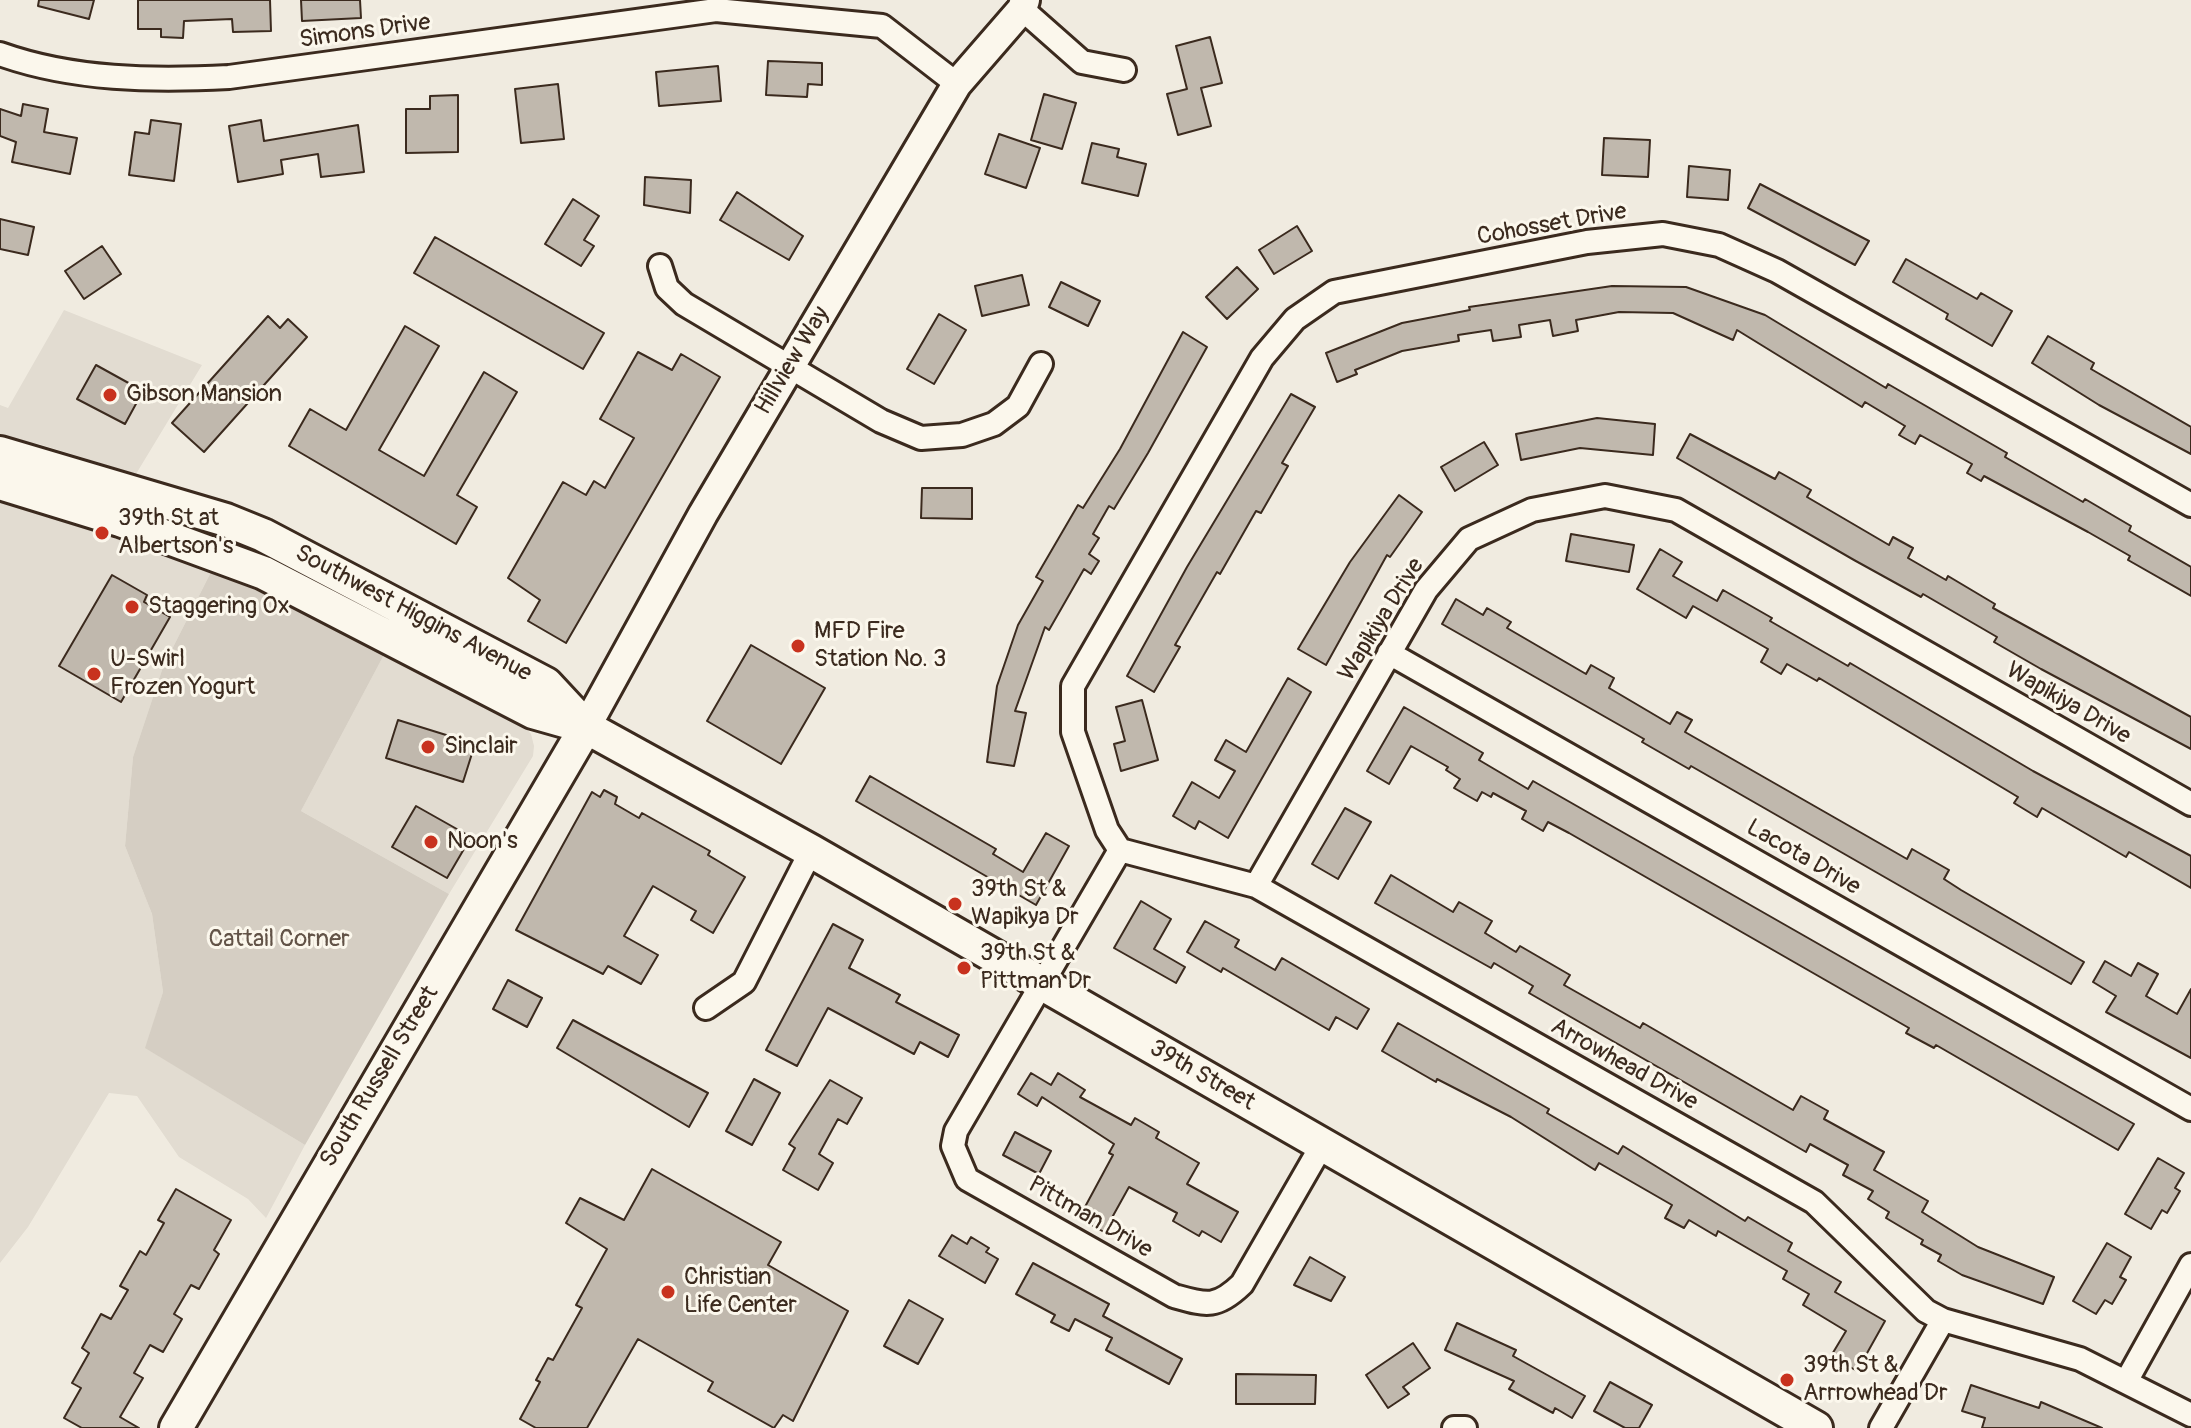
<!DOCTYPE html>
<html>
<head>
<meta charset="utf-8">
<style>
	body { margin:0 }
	canvas { display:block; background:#f0ebe0 }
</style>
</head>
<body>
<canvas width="2191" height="1428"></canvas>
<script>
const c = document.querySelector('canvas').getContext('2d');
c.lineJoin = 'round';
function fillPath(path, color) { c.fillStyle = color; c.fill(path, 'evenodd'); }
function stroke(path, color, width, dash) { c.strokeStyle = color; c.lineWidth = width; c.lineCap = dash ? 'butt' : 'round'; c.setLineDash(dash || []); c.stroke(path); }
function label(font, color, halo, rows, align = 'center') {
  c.font = font + ' Pangolin,sans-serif'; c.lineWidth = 6; c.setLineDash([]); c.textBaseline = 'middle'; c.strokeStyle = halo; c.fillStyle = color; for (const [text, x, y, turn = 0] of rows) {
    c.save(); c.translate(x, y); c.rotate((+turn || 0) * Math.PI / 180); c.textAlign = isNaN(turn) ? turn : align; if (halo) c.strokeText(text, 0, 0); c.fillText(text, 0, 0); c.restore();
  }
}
const built = new Path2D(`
	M64,310L202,365L136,474L39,444L0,438V405L8,408Z
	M0,501L212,570L163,667L133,757L125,846L152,914L163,992L146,1048L305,1145L266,1218L248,1199L179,1157L137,1096L109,1093L28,1227L0,1263Z
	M386,651L521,722L531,734L534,746L533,756L449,894L301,811Z`);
const green = new Path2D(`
	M212,570L386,651L301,811L449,894L305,1145L145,1048L163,992L152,914L125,846L133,757L163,667Z`);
const building = new Path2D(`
	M39,0H94L89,19L38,6Z
	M138,0H270L271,31L233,32L232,19L184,21L183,38L161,37V29H138Z
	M301,0H360L361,18L302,21Z
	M1210,37L1222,83L1201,88L1211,126L1178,135L1167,94L1187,89L1176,46Z
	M768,61L822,63V85L808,84L807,97L766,95Z
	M718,66L721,101L659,106L656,72Z
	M558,84L564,139L521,143L515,89Z
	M1044,94L1076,103L1062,149L1031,140Z
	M458,95V152L406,153V109H430V96Z
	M23,104L48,109L44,132L77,138L70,174L12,162L16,142L0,136V109L21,116Z
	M151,120L181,124L174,181L129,175L135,132L149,134Z
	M261,120L264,141L358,125L364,172L321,177L318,154L281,160L283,174L238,182L229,126Z
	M999,134L1040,148L1026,188L985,174Z
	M1604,138L1650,140L1648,177L1602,175Z
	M1092,143L1119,149L1117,157L1146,164L1138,196L1082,183Z
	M1689,166L1730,170L1728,200L1687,197Z
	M645,177L691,180L690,213L644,205Z
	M1760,184L1869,241L1855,265L1748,208Z
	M737,192L803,236L789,260L720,220Z
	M573,199L599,216L584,240L594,246L581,266L545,244Z
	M0,219L34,227L28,255L0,249Z
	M1297,226L1312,251L1274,274L1259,250Z
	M435,237L604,333L583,369L414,273Z
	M102,246L121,274L84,299L65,271Z
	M1906,259L1977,299L1981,293L2012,311L1992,346L1946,319L1948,314L1893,282Z
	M1237,267L1258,289L1227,319L1206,297Z
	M1022,275L1029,305L982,316L975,286Z
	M1061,282L1100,301L1088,326L1049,307Z
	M1612,286L1686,287L1765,315L1886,388L1888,384L2007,453L2005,457L2083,502L2085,499L2131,526L2129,531L2191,567V596L2128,560L2130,556L2088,532L1984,476L1981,481L1967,473L1972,464L1920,435L1915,444L1899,435L1905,426L1865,402L1862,407L1737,330L1733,340L1673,313L1619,312L1576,320L1578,331L1553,336L1550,320L1519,325L1521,337L1493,341L1491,330L1458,335L1459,341L1402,351L1355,370L1357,374L1337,382L1326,353L1402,323L1470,310L1469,307Z
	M939,314L966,330L934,384L907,369Z
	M268,316L280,328L288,319L307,337L204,452L172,423Z
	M405,326L439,346L379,450L424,476L484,372L517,392L457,495L477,507L456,544L289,446L310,409L346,430Z
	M1183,332L1207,347L1148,453L1114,509L1109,506L1093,534L1099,538L1089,554L1099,561L1091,574L1084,569L1049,630L1045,627L1015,711L1026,713L1014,766L987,762L997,686L1018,625L1043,581L1036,577L1078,505L1083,508L1120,449Z
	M2048,336L2094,363L2091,369L2191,427V454L2099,405L2032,363Z
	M638,352L672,370L681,354L720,377L566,643L528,621L540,600L508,578L563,482L586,495L594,481L605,488L614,472L634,438L600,419Z
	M96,365L143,391L125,424L77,399Z
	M1291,394L1315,407L1282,463L1288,466L1261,513L1256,511L1220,574L1217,572L1175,645L1180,647L1154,692L1127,676L1187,567Z
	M1597,418L1655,424L1653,455L1580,448L1521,460L1516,434Z
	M1690,434L1775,479L1779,472L1811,490L1807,497L1889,545L1893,537L1913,548L1908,558L1946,580L1948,576L1995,604L1993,608L2191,717V749L2041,669L1994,642L1997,637L1923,594L1921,597L1854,560L1677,458Z
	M1484,442L1498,465L1455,491L1441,467Z
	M922,488H972V519L921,518Z
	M1399,495L1422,512L1390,557L1387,555L1326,665L1298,649L1350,562Z
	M1571,534L1634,545L1629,572L1566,561Z
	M1660,549L1682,562L1673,576L1717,601L1723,590L1772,618L1770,621L1848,666L1850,663L2033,771L2191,856V888L2129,852L2126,857L2042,808L2037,817L2014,803L2018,797L1819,678L1817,681L1787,664L1781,674L1761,662L1768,649L1693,606L1686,618L1637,589Z
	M112,575L147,595L144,602L170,617L121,702L59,666Z
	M1456,599L1483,615L1487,608L1511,622L1507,628L1586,674L1591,665L1614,678L1609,688L1670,724L1677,712L1692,720L1685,732L1907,859L1912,849L1949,870L1944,879L1961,890L2084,962L2071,984L1691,766L1689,769L1642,742L1644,739L1442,624Z
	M751,645L825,688L781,764L707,721Z
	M1288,678L1311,692L1228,838L1199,821L1195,829L1173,816L1192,782L1219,798L1235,771L1215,760L1226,740L1246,752Z
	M1142,700L1158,760L1121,771L1114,744L1125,741L1116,707Z
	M1404,707L1483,753L1479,760L1528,789L1533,781L2134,1124L2118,1150L1936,1045L1934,1048L1906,1033L1909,1028L1569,833L1548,822L1543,831L1522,819L1526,811L1493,793L1491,797L1482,792L1477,801L1454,788L1460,779L1446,770L1448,767L1411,746L1389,784L1367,771Z
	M398,720L475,744L463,782L386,758Z
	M870,776L996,849L993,854L1023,872L1046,833L1069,846L1036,905L856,801Z
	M604,790L617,797L615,804L639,818L642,813L710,851L708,855L745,877L713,933L691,920L696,911L653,886L624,936L658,955L641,984L608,966L603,974L516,930L592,792L600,797Z
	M416,806L471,837L447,878L392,847Z
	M1345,808L1371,822L1338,879L1312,864Z
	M1391,875L1453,912L1459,902L1492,921L1485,933L1516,952L1520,946L1570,975L1564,985L1640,1028L1643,1023L1793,1110L1801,1096L1828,1111L1824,1119L1884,1152L1874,1170L1928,1201L1922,1212L1978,1247L2054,1277L2043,1304L1962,1275L1938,1261L1941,1255L1921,1244L1923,1240L1886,1218L1889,1212L1868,1199L1873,1191L1843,1175L1848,1165L1810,1144L1806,1152L1529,993L1533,986L1494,963L1491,968L1375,903Z
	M1141,901L1171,919L1154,949L1185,967L1176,983L1114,948Z
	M1205,921L1239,940L1235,947L1275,970L1282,958L1369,1009L1357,1029L1336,1017L1329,1030L1223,968L1221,972L1187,952Z
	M833,924L863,940L849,968L900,995L896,1002L959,1035L948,1057L920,1042L914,1054L828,1008L797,1066L766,1050Z
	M2105,961L2131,976L2138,963L2158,974L2146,996L2177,1014L2191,989V1058L2106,1012L2116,996L2093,982Z
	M508,980L542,998L527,1027L493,1009Z
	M573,1020L708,1093L689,1127L557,1048Z
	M1398,1023L1549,1109L1547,1113L1618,1154L1623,1146L1745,1221L1748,1217L1792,1243L1788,1251L1841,1282L1835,1292L1885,1321L1857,1371L1831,1356L1846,1331L1803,1305L1809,1294L1783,1279L1787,1271L1718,1231L1716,1236L1689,1220L1684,1228L1665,1218L1672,1205L1599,1163L1595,1170L1511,1117L1437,1079L1436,1082L1382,1051Z
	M1031,1073L1051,1085L1058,1073L1085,1090L1080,1097L1131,1125L1135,1118L1159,1132L1156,1138L1199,1163L1187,1184L1238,1212L1221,1242L1202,1231L1199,1236L1173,1221L1177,1213L1129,1187L1104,1232L1079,1218L1113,1155L1109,1153L1114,1144L1042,1097L1037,1106L1018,1094Z
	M754,1079L780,1093L752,1145L726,1131Z
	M830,1080L862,1098L847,1124L838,1119L819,1154L833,1163L818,1190L783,1170L795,1148L789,1144Z
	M1015,1132L1051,1151L1039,1174L1003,1155Z
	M2158,1158L2184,1173L2175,1188L2180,1191L2167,1213L2162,1210L2151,1229L2125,1214Z
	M652,1169L781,1242L768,1265L848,1311L793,1421L783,1415L774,1428L708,1391L713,1382L638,1339L587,1428H536L520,1419L540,1382L536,1380L548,1358L553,1360L582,1308L576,1305L607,1249L566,1223L580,1198L624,1220Z
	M176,1189L231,1220L214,1250L219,1254L199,1289L191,1285L174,1314L182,1319L163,1352L150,1345L134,1373L143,1378L120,1417L139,1428H82L64,1418L81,1388L72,1383L89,1353L82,1348L101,1314L111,1319L128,1290L120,1286L140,1251L146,1255L164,1223L158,1220Z
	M952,1235L967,1244L971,1237L989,1248L986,1252L998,1259L985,1283L939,1256Z
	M2107,1243L2131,1257L2120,1277L2126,1280L2112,1304L2105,1300L2096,1314L2073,1301Z
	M1310,1257L1345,1277L1331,1301L1294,1285Z
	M1033,1263L1109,1304L1103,1316L1182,1359L1169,1384L1106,1350L1112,1338L1075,1319L1069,1331L1051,1322L1055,1315L1016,1294Z
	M909,1300L943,1319L918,1364L884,1346Z
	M1457,1323L1516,1350L1513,1356L1585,1396L1572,1418L1555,1408L1553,1413L1509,1389L1514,1381L1445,1350Z
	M1413,1343L1430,1368L1403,1387L1409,1394L1388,1408L1366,1375Z
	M1236,1374L1316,1375L1315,1404H1236Z
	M1610,1382L1652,1405L1639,1428H1625L1594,1411Z
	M1971,1385L2039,1408L2041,1402L2102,1428H1982L1985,1418L1962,1411Z`);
const minor = new Path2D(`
	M1022,9L1082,62L1124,70
	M0,54C73,80 153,81 229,77L716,10L882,26L957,84
	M660,266L667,288L684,304L881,421L921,438L962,435L994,424L1018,406L1041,364
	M1389,653L2191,1109
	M1120,850L1107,830L1073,732V686L1262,358L1295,319L1334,292L1587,242L1663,234L1719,245L1777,271L2191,505
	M1120,850L1256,886L1814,1202L1926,1311L1943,1320L2080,1359L2191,1415
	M1120,850L956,1131L953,1146L967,1179L1174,1296C1206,1305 1216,1309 1242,1284L1322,1145
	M1256,886L1426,590L1469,539L1532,510L1605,496L1676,510L2191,804
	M706,1008L744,982L811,851
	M2127,1380L2191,1265
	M1454,1428H1465
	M1881,1428L1943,1320`);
const tertiary = new Path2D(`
	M586,727L703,514L957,84L1022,9L1025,0`);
const secondary = new Path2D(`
	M0,453L226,520L263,535L546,684L586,727
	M0,483L120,520L264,573L533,712L586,727L811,851L1816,1428
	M176,1428L586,727`);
const markers = [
	[110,395,8,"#c8321e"],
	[102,533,8,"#c8321e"],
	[132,607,8,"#c8321e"],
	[798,646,8,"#c8321e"],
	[94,674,8,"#c8321e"],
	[428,747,8,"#c8321e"],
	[431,842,8,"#c8321e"],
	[955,904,8,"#c8321e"],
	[964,968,8,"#c8321e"],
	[668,1292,8,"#c8321e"],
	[1787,1380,8,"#c8321e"]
];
const streetNames = [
	["Simons Drive",365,32,-8],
	["Cohosset Drive",1552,225,-10],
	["Hillview Way",793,361,-59],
	["Southwest Higgins Avenue",413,614,28],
	["Wapikiya Drive",1382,620,-58],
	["Wapikiya Drive",2068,704,30],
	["Lacota Drive",1803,858,30],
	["Arrowhead Drive",1624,1065,29],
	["39th Street",1202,1076,30],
	["South Russell Street",380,1077,-59],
	["Pittman Drive",1090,1218,30]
];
const poiNames = [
	["Gibson Mansion",126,395],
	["39th St at",118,519],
	["Albertson's",118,547],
	["Staggering Ox",148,607],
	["MFD Fire",814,632],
	["Station No. 3",814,660],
	["U-Swirl",110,660],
	["Frozen Yogurt",110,688],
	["Sinclair",444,747],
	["Noon's",447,842],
	["39th St &",971,890],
	["Wapikya Dr",971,918],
	["39th St &",980,954],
	["Pittman Dr",980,982],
	["Christian",684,1278],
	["Life Center",684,1306],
	["39th St &",1803,1366],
	["Arrrowhead Dr",1803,1394]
];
const parkNames = [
	["Cattail Corner",279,940]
];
fillPath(built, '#e2dcd1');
fillPath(green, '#d5cec3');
fillPath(building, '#c0b8ad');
stroke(building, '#3b2a1e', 2);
stroke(minor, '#3b2a1e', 28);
stroke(tertiary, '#3b2a1e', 34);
stroke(secondary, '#3b2a1e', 38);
stroke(minor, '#fbf7ec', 22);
stroke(tertiary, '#fbf7ec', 28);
stroke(secondary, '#fbf7ec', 32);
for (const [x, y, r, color] of markers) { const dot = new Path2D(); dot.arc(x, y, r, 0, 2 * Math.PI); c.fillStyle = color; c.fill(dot); stroke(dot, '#fbf7ec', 3); }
label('24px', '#3b2a1e', '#fbf7ec', streetNames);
label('24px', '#3b2a1e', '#fbf7ec', poiNames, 'left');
label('24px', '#625347', '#fbf7ec', parkNames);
</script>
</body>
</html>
